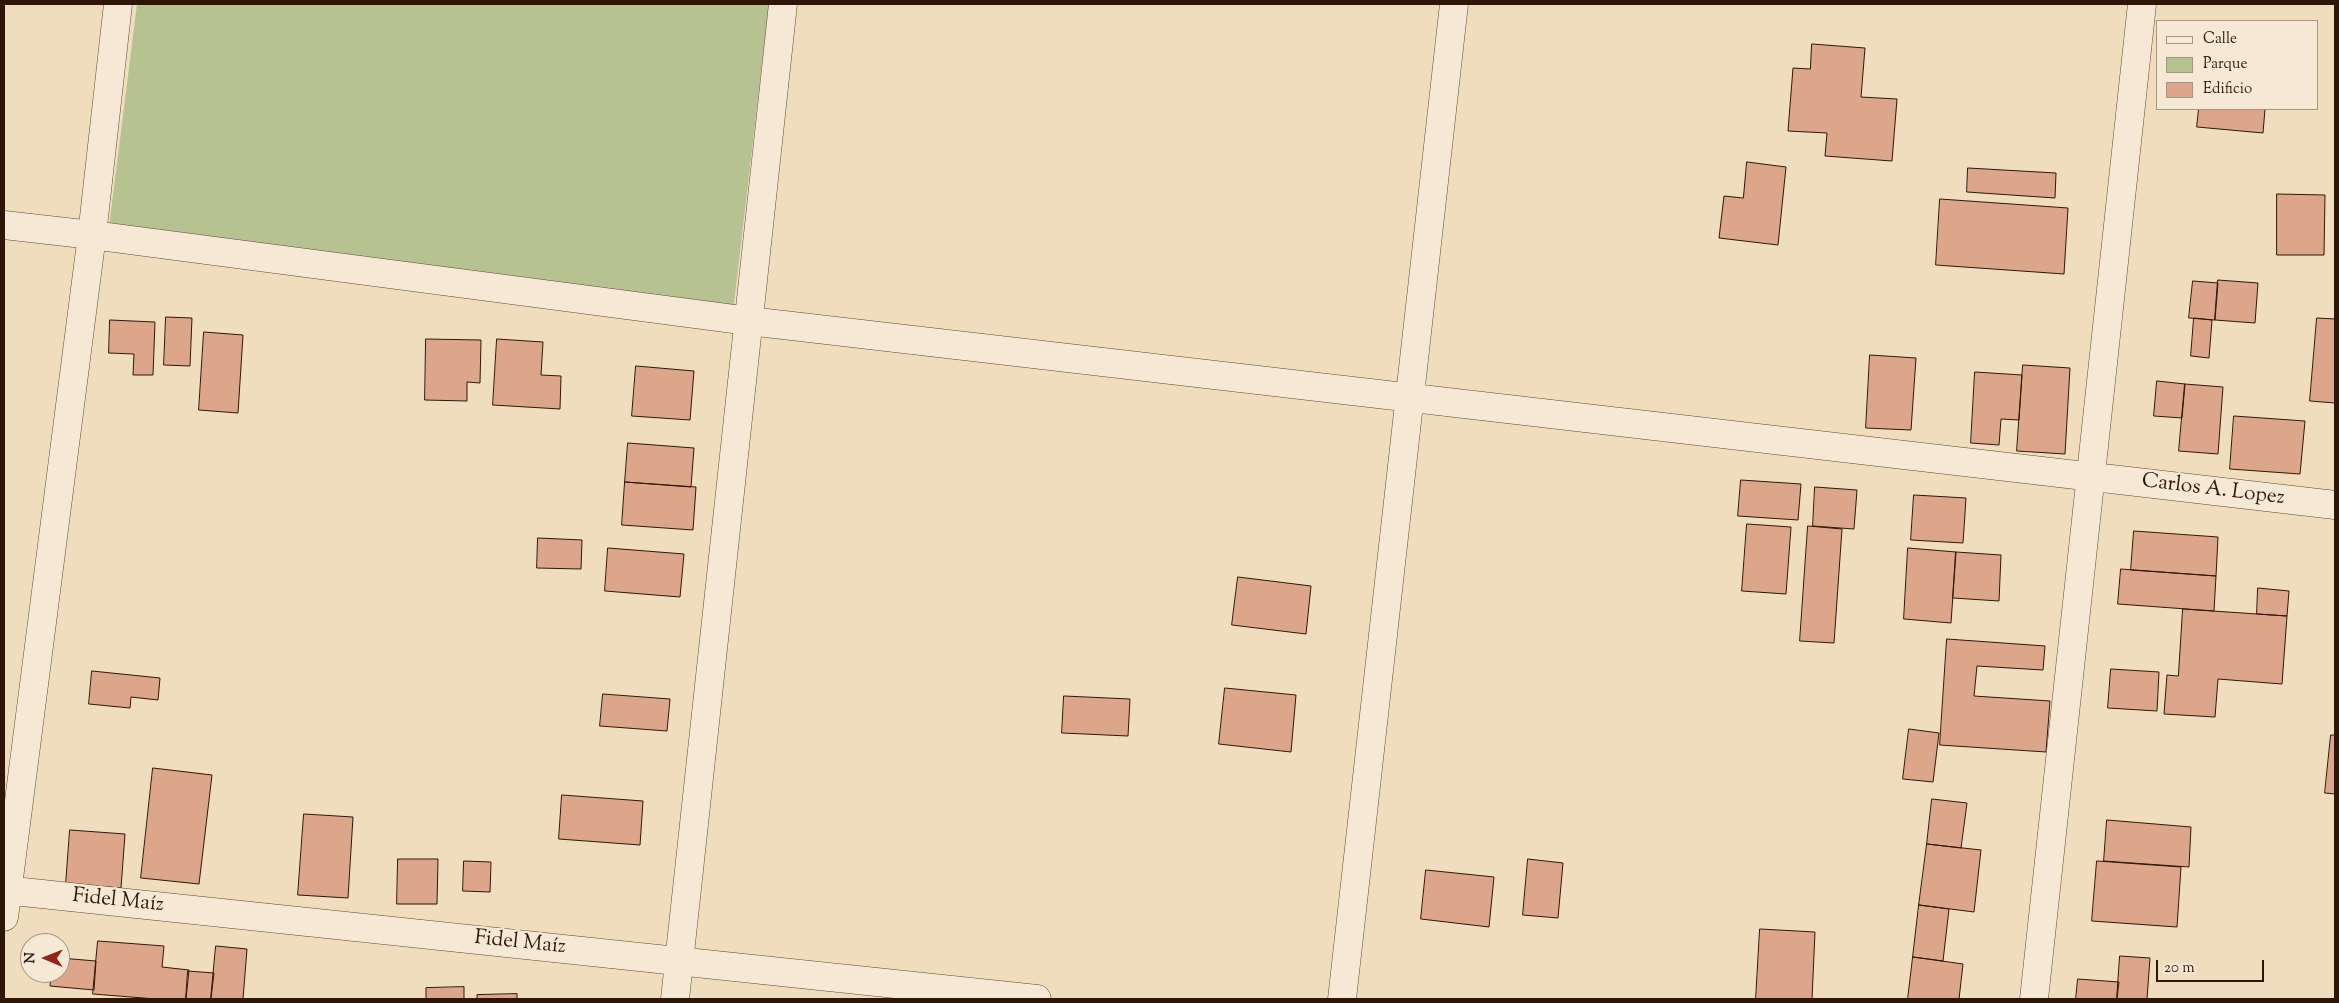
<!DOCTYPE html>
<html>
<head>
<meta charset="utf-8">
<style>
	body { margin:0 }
	#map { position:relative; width:2339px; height:1003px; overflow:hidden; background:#f0ddbe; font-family:"Sorts Mill Goudy",serif }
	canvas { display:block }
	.frame { position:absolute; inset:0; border:5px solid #301606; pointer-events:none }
	.legend { position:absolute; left:2156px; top:20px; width:162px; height:90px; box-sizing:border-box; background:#f5e9d5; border:1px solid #a69582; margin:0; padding:6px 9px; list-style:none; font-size:15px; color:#301606 }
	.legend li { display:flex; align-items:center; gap:10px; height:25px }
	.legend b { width:25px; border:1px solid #a69582 }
	.north { position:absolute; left:20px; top:933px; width:50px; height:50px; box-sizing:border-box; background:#f5e9d5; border:1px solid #a69582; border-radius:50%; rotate:271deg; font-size:14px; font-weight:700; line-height:20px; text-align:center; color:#301606 }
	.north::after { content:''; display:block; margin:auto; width:18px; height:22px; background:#8f2418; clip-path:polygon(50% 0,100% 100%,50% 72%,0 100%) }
	.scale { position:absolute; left:2156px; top:960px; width:108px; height:22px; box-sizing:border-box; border:2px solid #301606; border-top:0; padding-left:6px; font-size:15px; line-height:18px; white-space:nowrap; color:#301606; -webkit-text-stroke:4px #f5e9d5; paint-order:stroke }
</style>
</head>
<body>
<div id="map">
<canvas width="2339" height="1003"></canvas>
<div class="frame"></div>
<ul class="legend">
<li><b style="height:6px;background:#f5e9d5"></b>Calle</li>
<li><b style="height:14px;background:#b7c293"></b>Parque</li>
<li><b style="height:14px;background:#dca68d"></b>Edificio</li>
</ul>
<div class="north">N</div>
<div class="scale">20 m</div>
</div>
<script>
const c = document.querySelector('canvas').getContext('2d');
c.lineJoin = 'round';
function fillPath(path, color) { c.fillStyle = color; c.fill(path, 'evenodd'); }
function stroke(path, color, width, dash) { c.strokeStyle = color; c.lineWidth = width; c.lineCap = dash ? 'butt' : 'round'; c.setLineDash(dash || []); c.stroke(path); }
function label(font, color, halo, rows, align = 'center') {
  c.font = font + ' "Sorts Mill Goudy",serif'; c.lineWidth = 4.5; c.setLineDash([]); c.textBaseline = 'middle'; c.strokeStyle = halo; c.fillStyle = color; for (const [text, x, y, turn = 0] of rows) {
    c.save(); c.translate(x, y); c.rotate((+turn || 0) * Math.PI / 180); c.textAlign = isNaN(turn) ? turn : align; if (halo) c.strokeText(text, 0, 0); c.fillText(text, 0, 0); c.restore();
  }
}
const green = new Path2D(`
	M137,4H769L733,312L109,227Z`);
const building = new Path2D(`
	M1812,44L1865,48L1861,97L1897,99L1892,161L1825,156L1827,133L1788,131L1793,68L1810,69Z
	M2199,109H2265L2263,133L2197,127Z
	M1747,162L1786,167L1778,245L1719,238L1724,196L1743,198Z
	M1968,168L2056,173L2055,198L1967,192Z
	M2277,194L2325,195L2324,255H2277Z
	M1940,199L2068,208L2064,274L1936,265Z
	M2218,280L2258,283L2255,323L2215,320Z
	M2193,281L2218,283L2215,320L2189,318Z
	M166,317L192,318L190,366L164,365Z
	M2194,318L2212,320L2209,358L2191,356Z
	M2317,318L2335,319V403L2310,401Z
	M110,320L155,322L153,375H133L134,354L109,353Z
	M204,332L243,335L238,413L199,410Z
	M426,339L481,340L480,383L467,382V401L425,400Z
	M497,339L543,342L541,375L561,376L560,409L493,405Z
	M1870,355L1916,358L1911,430L1866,428Z
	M2023,365L2070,368L2065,454L2017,451Z
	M636,366L694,371L690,420L632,416Z
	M1975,372L2022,375L2019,420L2001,419L1999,445L1971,443Z
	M2157,381L2185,384L2182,418L2154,416Z
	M2185,384L2223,387L2218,454L2179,451Z
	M2234,416L2305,421L2300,474L2230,469Z
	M628,443L694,448L691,487L625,482Z
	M1741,480L1801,484L1798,520L1738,516Z
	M625,482L696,487L693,530L622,525Z
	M1815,487L1857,490L1854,529L1813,526Z
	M1914,495L1966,498L1963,543L1911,540Z
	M1747,524L1791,527L1786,594L1742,591Z
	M1808,526L1842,529L1834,643L1800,641Z
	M2134,531L2218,537L2216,576L2131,570Z
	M538,538L582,540L581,569L537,568Z
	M608,548L684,554L680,597L605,591Z
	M1908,548L1956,552L1951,623L1904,619Z
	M1956,552L2001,555L1999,601L1953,598Z
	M2121,569L2216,576L2214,611L2118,604Z
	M1238,577L1311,586L1306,634L1232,625Z
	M2258,588L2289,591L2287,616L2257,614Z
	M2183,609L2287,616L2282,684L2218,679L2215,717L2164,714L2167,675L2178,676Z
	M1947,639L2045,646L2043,670L1977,666L1974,696L2050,701L2046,752L1940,745Z
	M2111,669L2159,672L2157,711L2108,708Z
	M92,671L160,678L158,700L131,697L130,708L89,704Z
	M1225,688L1296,695L1291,752L1219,744Z
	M603,694L670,699L667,731L600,726Z
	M1064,696L1130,699L1128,736L1062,733Z
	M1909,729L1939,733L1933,782L1903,779Z
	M2331,735H2335V794L2325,793Z
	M153,768L212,775L199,884L141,878Z
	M562,795L643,801L640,845L559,839Z
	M1932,799L1967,803L1961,848L1927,844Z
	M304,814L353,817L348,898L298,895Z
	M2107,820L2191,827L2189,867L2104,861Z
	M70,830L125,834L121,888L66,884Z
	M1927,844L1981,850L1974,912L1919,905Z
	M398,859H438L437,904H397Z
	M1528,859L1563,863L1558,918L1523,915Z
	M464,861L491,862L490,892L463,891Z
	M2097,861L2181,867L2177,927L2092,921Z
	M1426,870L1494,877L1489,927L1421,919Z
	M1919,905L1949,909L1943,961L1913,957Z
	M1760,929L1815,932L1812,999H1756Z
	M98,941L164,946L162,967L189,970L186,999H156L93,994Z
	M216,946L247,949L243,999H211Z
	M2120,956L2150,958L2147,999H2117Z
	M1913,957L1963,964L1959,999H1908Z
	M60,958L96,961L94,990L50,986L51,973H60Z
	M188,971L214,973L211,999H186Z
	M2078,979L2119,982L2117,999H2076Z
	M464,987V999H426V988Z
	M517,994V999H477V995Z`);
const minor = new Path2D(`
	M4,225L92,235L749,321L2335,505
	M4,890L1037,999
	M4,917L92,235L118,4
	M675,999L783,4
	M1342,999L1454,4
	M2034,999L2142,4`);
const streetNames = [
	["Carlos A. Lopez",2213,491,7],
	["Fidel Maíz",118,902,6],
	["Fidel Maíz",520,944,6]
];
fillPath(green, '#b7c293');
fillPath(building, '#dca68d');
stroke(building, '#301606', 1);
stroke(minor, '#604834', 29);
stroke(minor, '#f5e9d5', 28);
label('21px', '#301606', '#f5e9d5', streetNames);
</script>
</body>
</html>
